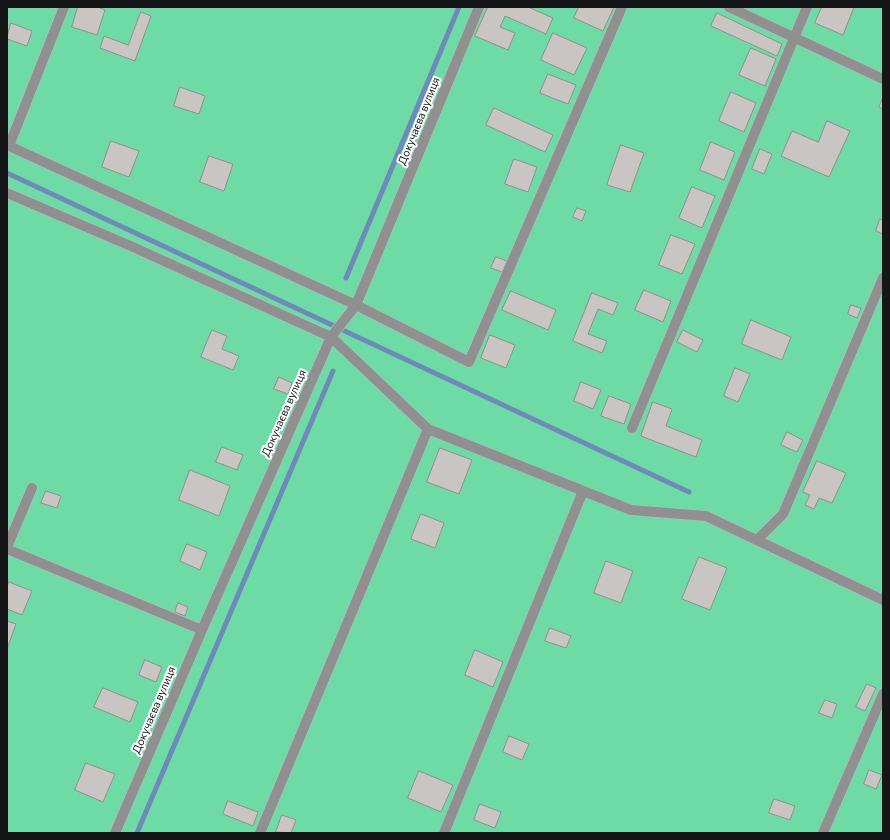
<!DOCTYPE html>
<html>
<head>
<meta charset="utf-8">
<style>
	body { margin:0 }
	#map { position:relative; width:890px; height:840px; overflow:hidden; background:#e0e3e6; font-family:Commissioner,sans-serif }
	canvas { display:block }
	.frame { position:absolute; inset:0; border:8px solid #151617; pointer-events:none }
</style>
</head>
<body>
<div id="map">
<canvas width="890" height="840"></canvas>
<div class="frame"></div>
</div>
<script>
const c = document.querySelector('canvas').getContext('2d');
c.lineJoin = 'round';
function fillPath(path, color) { c.fillStyle = color; c.fill(path, 'evenodd'); }
function stroke(path, color, width, dash) { c.strokeStyle = color; c.lineWidth = width; c.lineCap = dash ? 'butt' : 'round'; c.setLineDash(dash || []); c.stroke(path); }
function label(font, color, halo, rows, align = 'center') {
  c.font = font + ' Commissioner,sans-serif'; c.lineWidth = 4; c.setLineDash([]); c.textBaseline = 'middle'; c.strokeStyle = halo; c.fillStyle = color; for (const [text, x, y, turn = 0] of rows) {
    c.save(); c.translate(x, y); c.rotate((+turn || 0) * Math.PI / 180); c.textAlign = isNaN(turn) ? turn : align; if (halo) c.strokeText(text, 0, 0); c.fillText(text, 0, 0); c.restore();
  }
}
const green = new Path2D(`
	M7,7H883V833H7Z`);
const stream = new Path2D(`
	M7,173L689,492
	M346,278L459,7
	M137,833L333,371`);
const building = new Path2D(`
	M78,7H98L105,10L97,35L72,27Z
	M488,7H528L553,18L546,34L505,16L500,27L515,33L508,50L475,36Z
	M579,7H614L603,31L574,18Z
	M822,7H854L843,35L815,23Z
	M141,12L151,16L135,61L100,48L104,36L128,45Z
	M717,13L782,44L777,56L711,26Z
	M11,23L32,31L27,46L7,39Z
	M553,33L587,48L574,75L541,60Z
	M751,48L776,59L765,86L739,75Z
	M548,74L576,85L568,104L540,93Z
	M180,87L205,96L199,114L174,106Z
	M731,92L756,103L744,132L719,121Z
	M883,98V109L879,107Z
	M494,108L553,135L545,152L486,125Z
	M827,121L850,131L829,177L781,156L792,131L818,142Z
	M111,141L139,151L129,177L102,167Z
	M711,142L735,152L724,180L700,170Z
	M621,145L644,153L630,192L607,185Z
	M760,149L772,154L764,174L752,169Z
	M209,156L233,164L224,191L200,182Z
	M514,159L537,167L528,192L505,184Z
	M692,187L715,196L702,228L679,218Z
	M577,208L586,211L582,221L573,217Z
	M880,219L883,220V234L876,231Z
	M671,235L695,244L682,274L659,265Z
	M496,257L507,261L502,272L491,268Z
	M644,290L671,301L663,322L635,310Z
	M511,291L556,310L548,330L502,310Z
	M592,293L618,303L613,315L598,309L588,334L607,341L602,353L573,341Z
	M851,305L861,308L857,318L848,314Z
	M751,320L791,337L782,360L742,344Z
	M212,330L227,336L222,349L239,356L233,370L201,357Z
	M683,330L703,340L697,352L677,342Z
	M490,335L515,345L506,368L481,358Z
	M735,368L750,374L738,402L724,396Z
	M279,377L292,383L288,394L274,389Z
	M581,382L601,390L593,409L574,401Z
	M609,396L631,404L624,424L601,416Z
	M653,402L672,409L666,426L702,440L696,457L641,436Z
	M787,432L803,440L797,452L781,445Z
	M222,447L243,455L237,470L216,462Z
	M440,448L472,460L459,494L427,482Z
	M817,461L846,473L832,503L819,498L814,509L805,505L810,495L803,492Z
	M190,470L230,486L219,516L179,500Z
	M46,491L61,496L57,508L41,503Z
	M421,514L444,523L435,548L411,539Z
	M187,544L207,552L200,570L180,561Z
	M699,557L727,568L710,610L682,599Z
	M606,561L633,571L621,603L594,593Z
	M9,582L32,591L22,615L7,609V587Z
	M178,603L188,607L185,616L175,612Z
	M7,621L16,624L7,649Z
	M550,628L571,636L566,648L545,641Z
	M475,650L503,662L493,687L465,675Z
	M145,660L162,667L156,682L139,675Z
	M867,684L876,688L865,711L856,707Z
	M103,688L138,702L130,722L94,707Z
	M825,700L837,704L832,718L819,713Z
	M509,736L529,744L522,760L503,752Z
	M86,763L115,774L103,802L75,790Z
	M869,770L882,775L876,789L864,784Z
	M419,771L453,785L441,812L408,798Z
	M774,799L795,806L790,820L769,813Z
	M228,801L258,812L253,826L223,814Z
	M480,804L501,812L495,828L474,820Z
	M282,815L296,820L291,833L276,832Z`);
const service = new Path2D(`
	M729,7L883,79
	M7,145L356,305L469,362L622,7
	M9,146L64,7
	M7,193L133,247L331,337L428,429L631,510L706,516L883,600
	M632,428L807,7
	M757,540L783,514L883,278
	M7,547L32,488
	M7,549L202,630
	M115,833L202,630L331,337L356,305
	M260,833L428,429
	M444,833L583,491
	M823,833L883,694`);
const minor = new Path2D(`
	M356,305L479,7`);
const streetNames = [
	["Докучаєва вулиця",419,121,-68],
	["Докучаєва вулиця",284,413,-66],
	["Докучаєва вулиця",154,710,-67]
];
fillPath(green, '#6edba7');
stroke(stream, '#6f8ab8', 5);
fillPath(building, '#c9c5c3');
stroke(building, '#938f8d', 1);
stroke(service, '#bbbec1', 11);
stroke(minor, '#bbbec1', 11);
stroke(service, '#8f908f', 10);
stroke(minor, '#8f908f', 10);
label('11px', '#151617', '#fff', streetNames);
</script>
</body>
</html>
